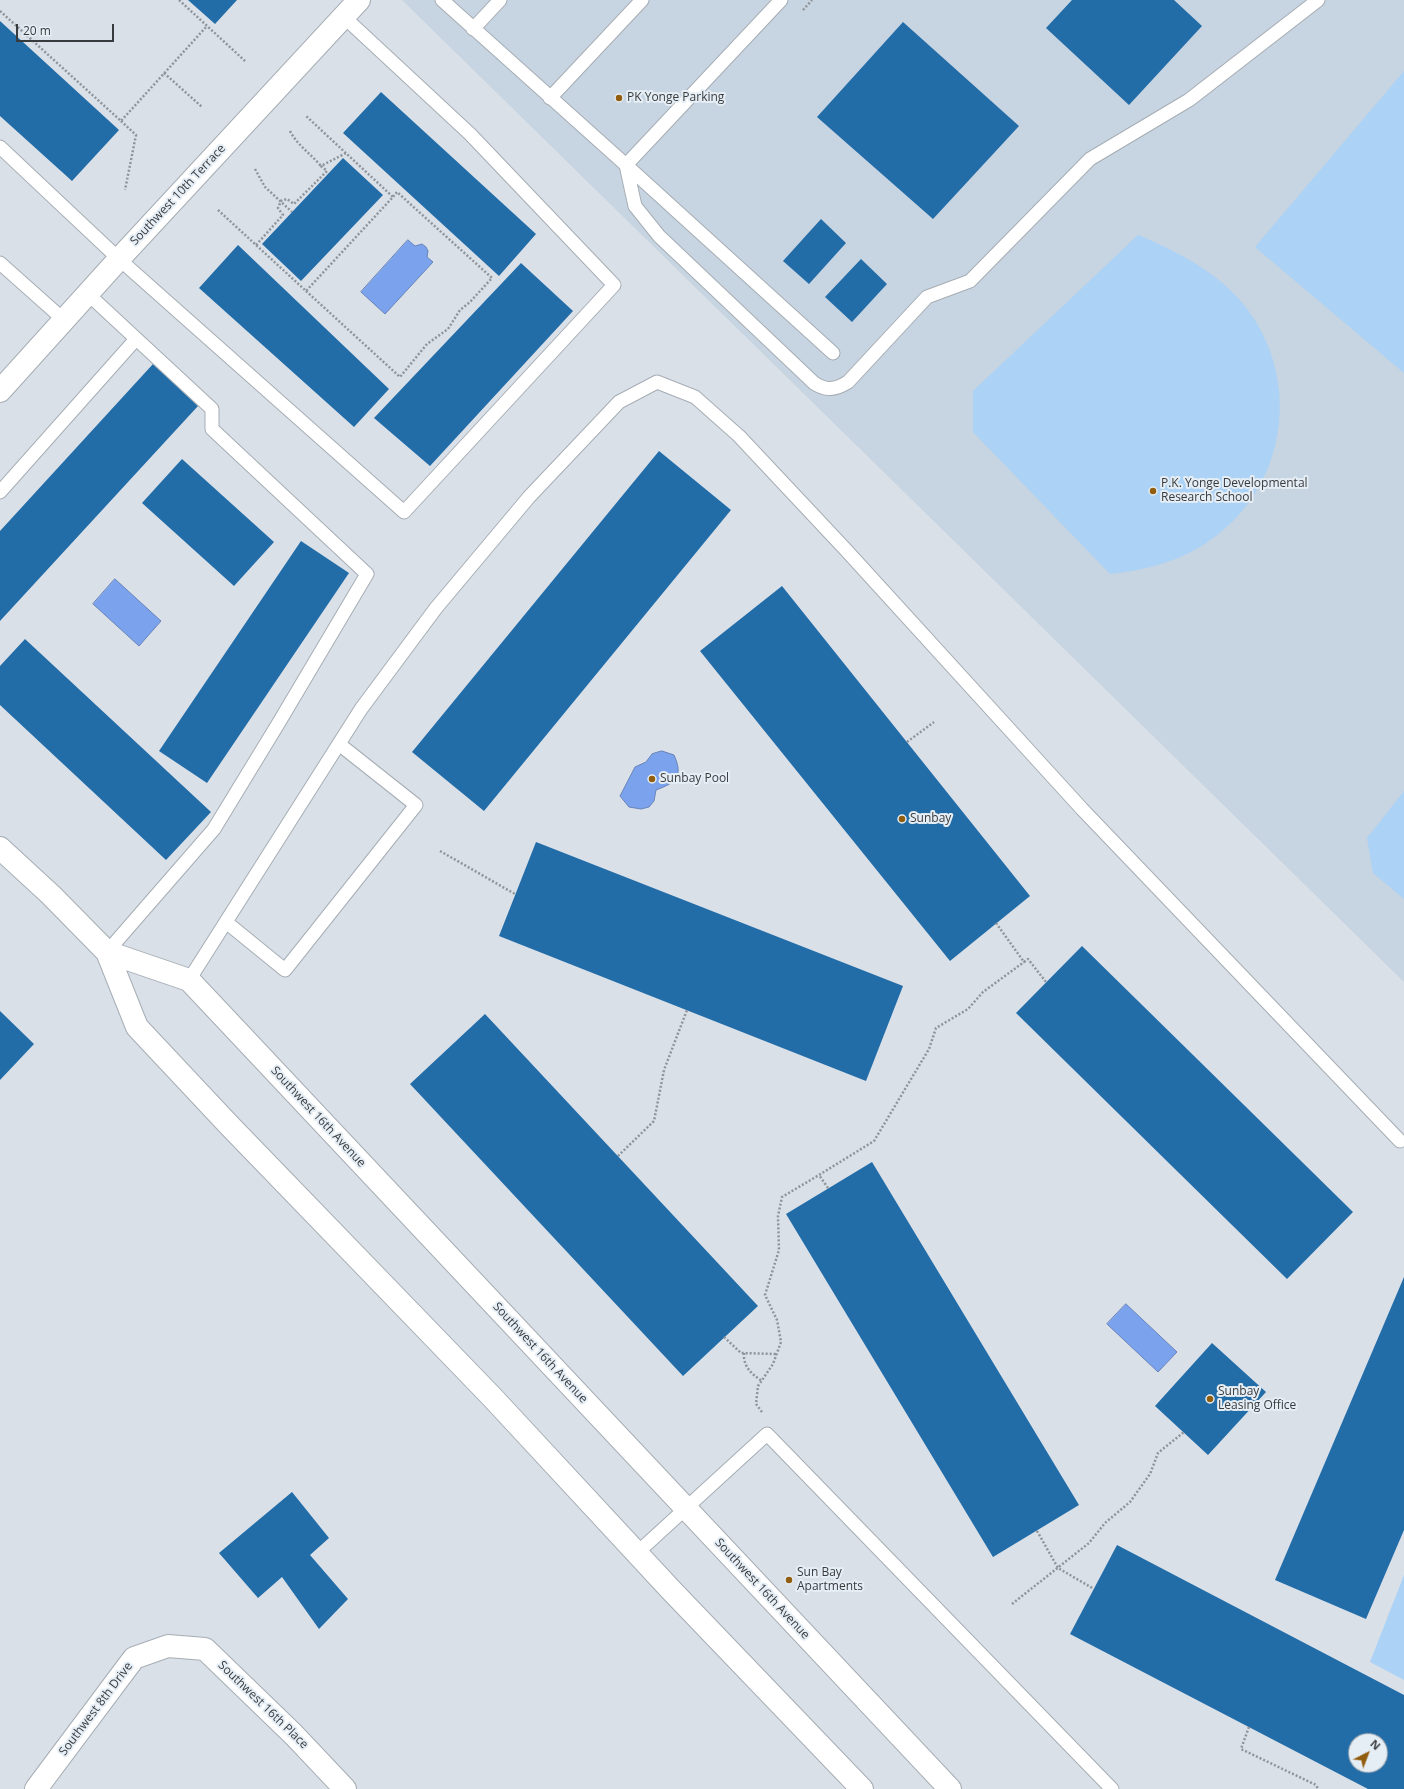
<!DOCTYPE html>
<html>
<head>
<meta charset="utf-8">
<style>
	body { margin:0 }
	#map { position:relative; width:1404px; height:1789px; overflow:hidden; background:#d9e0e8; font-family:"Open Sans",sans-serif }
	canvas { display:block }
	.north { position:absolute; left:1348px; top:1733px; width:40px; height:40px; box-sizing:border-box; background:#e6eef5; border:1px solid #a0a6ac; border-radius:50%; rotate:42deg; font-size:11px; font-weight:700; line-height:16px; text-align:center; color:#383b3e }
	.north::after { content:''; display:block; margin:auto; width:14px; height:18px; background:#915e10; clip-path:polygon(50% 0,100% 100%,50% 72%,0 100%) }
	.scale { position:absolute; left:16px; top:24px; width:98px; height:18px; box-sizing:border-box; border:2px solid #383b3e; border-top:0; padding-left:5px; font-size:12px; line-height:14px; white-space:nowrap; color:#383b3e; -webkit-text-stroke:3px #e6eef5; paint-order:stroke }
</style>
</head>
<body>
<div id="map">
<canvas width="1404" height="1789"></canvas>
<div class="north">N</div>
<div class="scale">20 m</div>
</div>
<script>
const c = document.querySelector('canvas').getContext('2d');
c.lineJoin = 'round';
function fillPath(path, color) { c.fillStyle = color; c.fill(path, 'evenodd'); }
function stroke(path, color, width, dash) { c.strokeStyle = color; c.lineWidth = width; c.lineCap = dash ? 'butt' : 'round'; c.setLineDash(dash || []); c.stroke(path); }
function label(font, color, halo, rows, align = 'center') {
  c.font = font + ' "Open Sans",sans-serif'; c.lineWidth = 4; c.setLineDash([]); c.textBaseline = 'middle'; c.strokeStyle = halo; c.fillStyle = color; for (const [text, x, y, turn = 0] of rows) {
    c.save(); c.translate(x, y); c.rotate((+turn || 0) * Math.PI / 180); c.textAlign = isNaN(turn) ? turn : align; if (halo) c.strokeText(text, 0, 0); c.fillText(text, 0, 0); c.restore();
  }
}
const built = new Path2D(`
	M402,0H1404V982Z`);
const green = new Path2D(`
	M1404,71V373L1255,247Z
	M1138,235C1174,250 1212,269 1239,299C1303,371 1290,484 1212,539C1182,561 1147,570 1110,574L973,432V391Z
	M1404,791V899L1373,873L1367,838Z
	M1404,1575V1680L1370,1662Z`);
const water = new Path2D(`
	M408,240L415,246L422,244L426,247L428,251L427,257L433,262L385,314L361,292Z
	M115,579L161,621L139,646L93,604Z
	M662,751L674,755C684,777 675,783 656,790L654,801L649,807L641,809L629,807L620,796L635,767L646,762L652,754Z
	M1126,1304L1177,1352L1158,1372L1107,1324Z`);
const building = new Path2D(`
	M188,0H237L215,24Z
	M1072,0H1174L1202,26L1129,105L1046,28Z
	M0,21L119,130L72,181L0,116Z
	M903,22L1019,126L933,219L817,117Z
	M381,92L536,234L499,276L343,133Z
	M343,158L383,195L301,281L262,244Z
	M821,219L846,243L809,284L783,261Z
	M238,245L389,389L354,427L199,288Z
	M861,259L887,284L852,322L825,297Z
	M521,263L573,311L430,466L374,418Z
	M153,364L198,406L0,621V531Z
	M659,451L731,510L484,811L412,752Z
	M182,459L274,542L234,586L142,503Z
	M301,541L349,573L207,783L159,751Z
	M782,586L1030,896L950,961L700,651Z
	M25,639L211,812L166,860L0,705V666Z
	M536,842L903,986L866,1081L499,936Z
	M1082,946L1353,1212L1287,1279L1016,1013Z
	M0,1011L34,1044L0,1080Z
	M485,1014L758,1306L683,1376L410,1084Z
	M872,1162L1079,1505L993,1557L786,1214Z
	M1404,1277V1530L1366,1619L1275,1580Z
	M1212,1343L1266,1392L1208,1455L1155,1406Z
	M292,1492L329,1538L310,1555L348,1599L319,1629L282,1577L258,1598L219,1553Z
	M1117,1545L1404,1695V1789H1368L1070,1634ZM1356,1741H1380V1765H1356Z`);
const path = new Path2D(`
	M179,0L245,61
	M803,10L812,0
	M0,11L121,121L207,26
	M164,73L202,107
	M121,121L136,135L125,190
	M290,131C297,145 311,154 321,166
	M255,169L265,187L292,212
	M218,210L306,291L393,197L305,115
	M256,245L283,215L278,208L281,201L287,199L294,204L327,171L321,166L346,153
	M306,291L400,377L427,344L448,329L460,310L470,302L492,278L397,192L393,197
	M907,742L934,722
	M440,851L515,894
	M996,923L1024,962L1028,959L1046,982
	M618,1156L654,1121L664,1070L687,1010
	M828,1188L819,1175L874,1141L929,1049L936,1028L968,1009L983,992L1024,962
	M724,1337L741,1353L776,1354
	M744,1353C743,1366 751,1374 762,1381
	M762,1412L756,1404L758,1386L773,1364L781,1342L777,1320L765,1295L779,1250L778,1216L782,1197L819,1175
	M1037,1531L1058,1568L1094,1589
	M1012,1604L1089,1543L1105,1523L1130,1502L1150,1474L1158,1453L1184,1432
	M1249,1727L1241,1749L1316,1785L1318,1789`);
const lane = new Path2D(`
	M442,0L626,165L781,0
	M473,29L500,0
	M550,98L642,0
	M0,147L119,259L404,512L614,285L470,134L343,16
	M626,165L635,206L659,236L814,383C826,391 835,390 848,382L927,297L970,281L1090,159L1189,100L1318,0
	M626,165L833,353
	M0,263L64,320
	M88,294L212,409V429L367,574L278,724L214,829L107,952
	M0,492L136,339
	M226,922L285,970L416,805L339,744
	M189,980L361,709L436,608L529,497L619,402L657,382L695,397L739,436L846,550L1082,809L1400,1141
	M637,1553L767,1434L1112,1789`);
const street = new Path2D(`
	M0,391L119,259L359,0
	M36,1789L134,1658L168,1646L205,1649L294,1735L345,1789`);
const secondary = new Path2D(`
	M0,848L51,895L107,952L137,1027L228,1124L492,1397L671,1590L862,1789
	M107,952L189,980L950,1789`);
const markers = [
	[619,98,4,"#915e10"],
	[1153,491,4,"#915e10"],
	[652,779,4,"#915e10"],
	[902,819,4,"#915e10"],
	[1210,1399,4,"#915e10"],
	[789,1580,4,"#915e10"]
];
const poiNames = [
	["PK Yonge Parking",627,98],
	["P.K. Yonge Developmental",1161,484],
	["Research School",1161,498],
	["Sunbay Pool",660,779],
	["Sunbay",910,819],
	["Sunbay",1218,1392],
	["Leasing Office",1218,1406],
	["Sun Bay",797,1573],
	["Apartments",797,1587]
];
const streetNames = [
	["Southwest 10th Terrace",178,195,-47],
	["Southwest 16th Avenue",318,1117,47],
	["Southwest 16th Avenue",540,1353,47],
	["Southwest 16th Avenue",762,1589,47],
	["Southwest 16th Place",263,1705,44],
	["Southwest 8th Drive",96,1709,-53]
];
fillPath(built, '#c7d4e1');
fillPath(green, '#acd2f6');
fillPath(water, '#7ba2ed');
stroke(water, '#6783b8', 1);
fillPath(building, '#226ca8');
stroke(lane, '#a6adb4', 15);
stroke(street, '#a6adb4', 24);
stroke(secondary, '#a6adb4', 24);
stroke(path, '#8f949a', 2.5, [2, 2]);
stroke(lane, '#fff', 13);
stroke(street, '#fff', 22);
stroke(secondary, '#fff', 22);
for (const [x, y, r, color] of markers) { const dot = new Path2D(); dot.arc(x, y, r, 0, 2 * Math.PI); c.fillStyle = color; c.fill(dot); stroke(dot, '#e6eef5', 1.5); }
label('12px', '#383b3e', '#e6eef5', poiNames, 'left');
label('12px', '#383b3e', '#e6eef5', streetNames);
</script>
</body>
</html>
